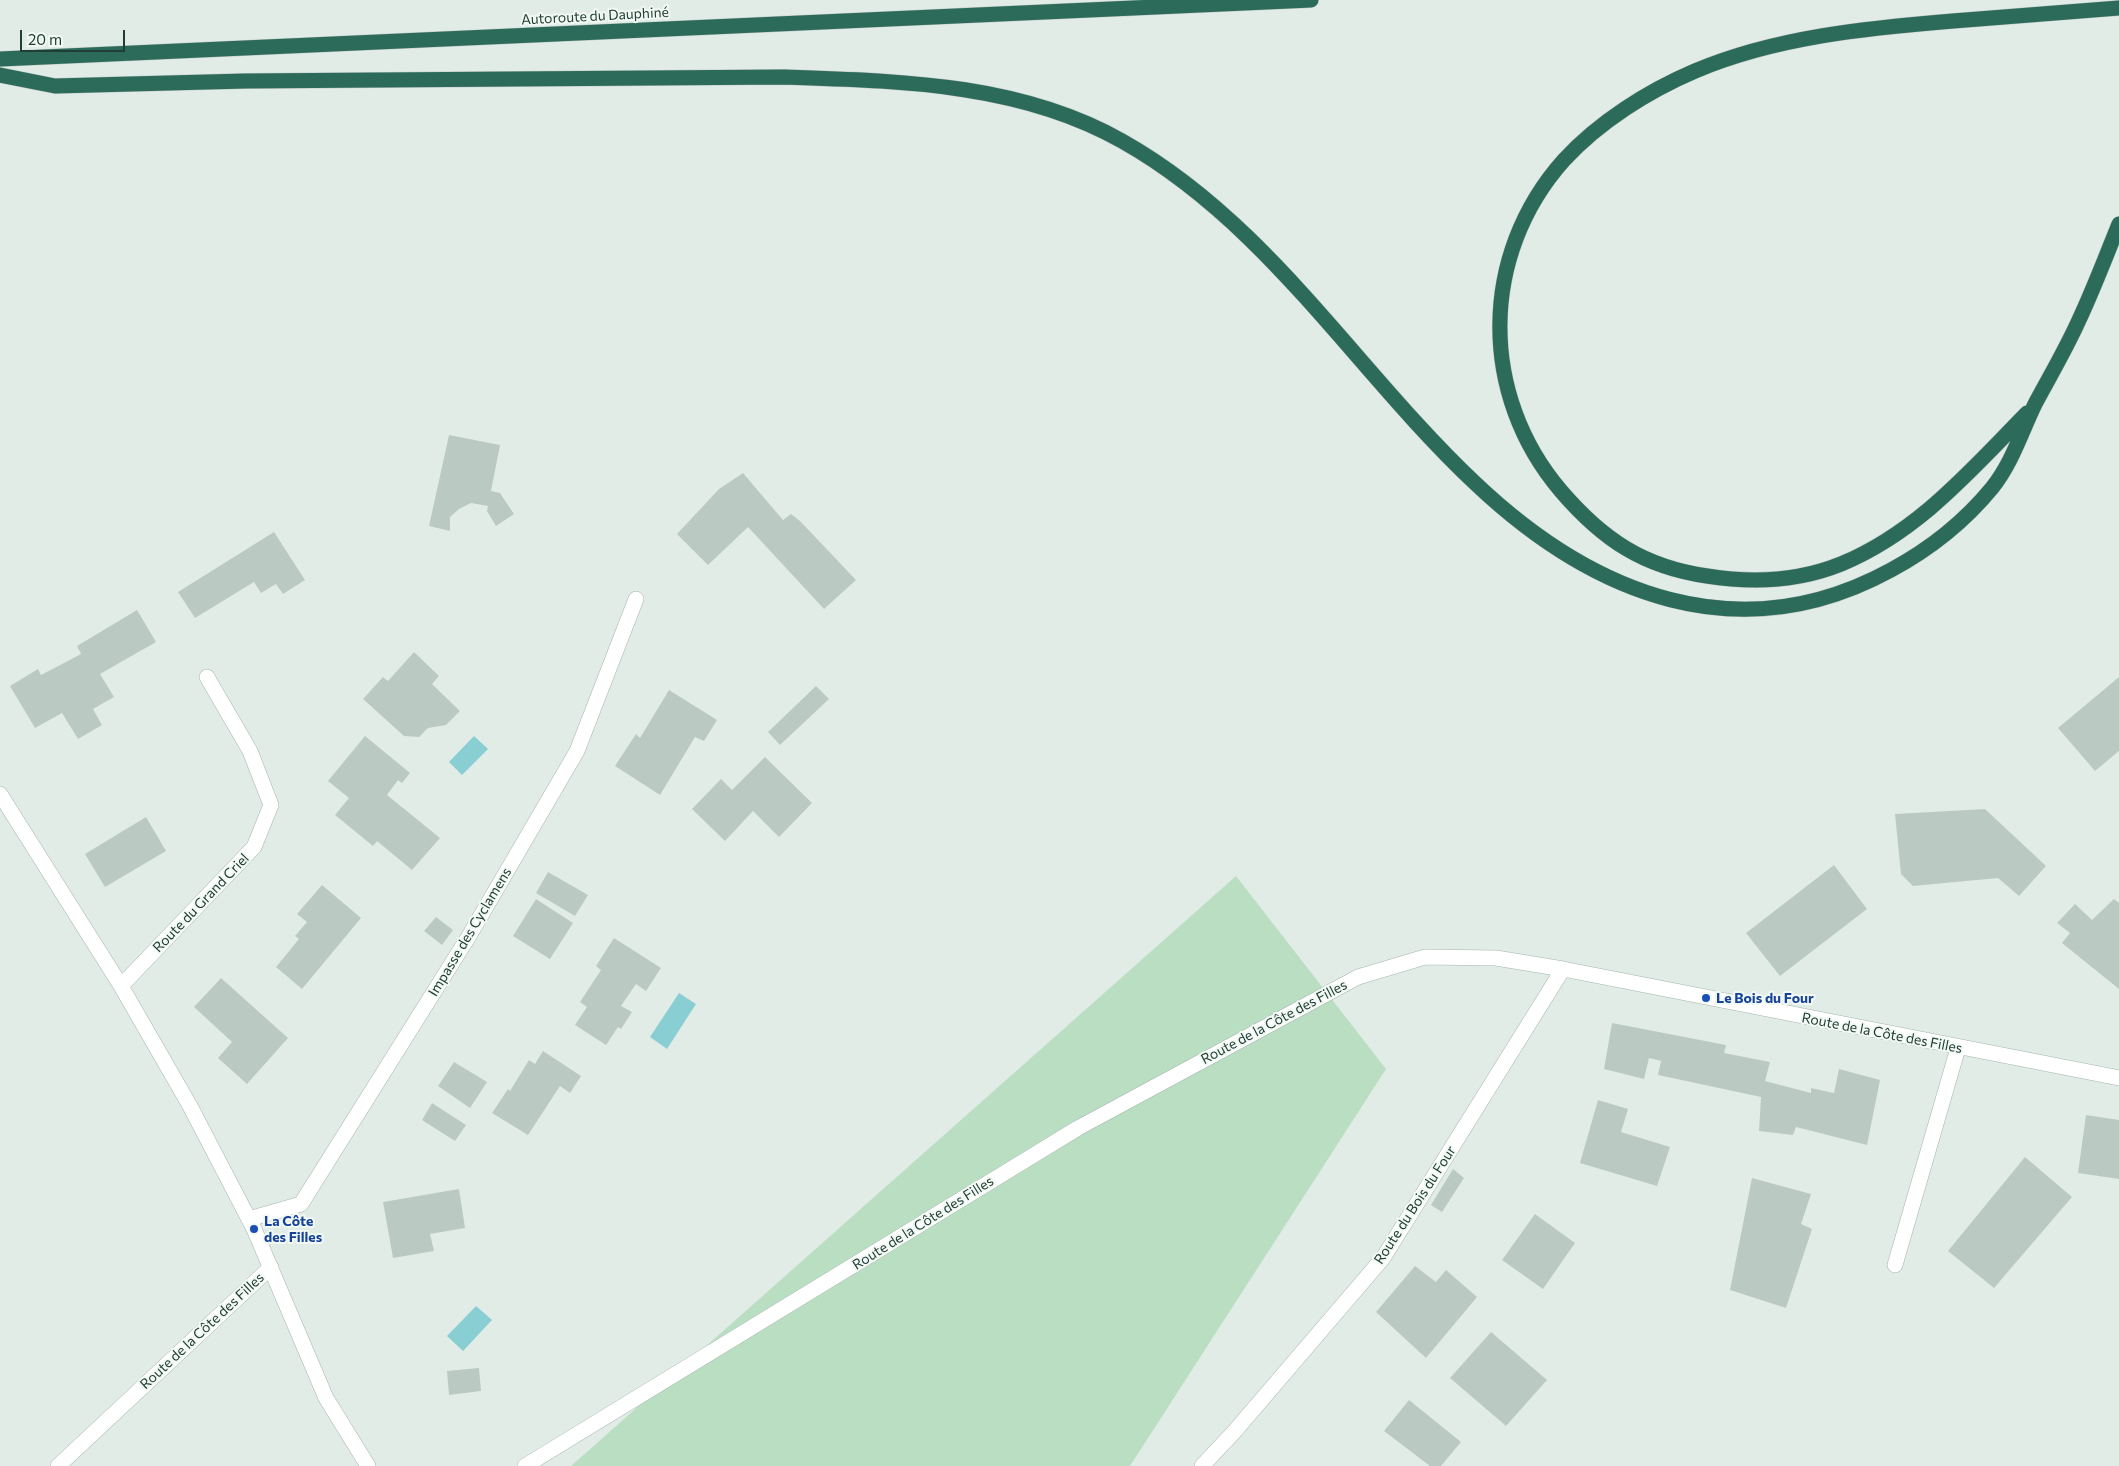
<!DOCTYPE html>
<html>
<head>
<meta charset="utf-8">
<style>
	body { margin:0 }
	#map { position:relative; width:2119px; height:1466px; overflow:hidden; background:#e2ece7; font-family:Commissioner,sans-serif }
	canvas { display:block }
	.scale { position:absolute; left:20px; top:30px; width:105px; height:22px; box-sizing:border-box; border:2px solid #213e34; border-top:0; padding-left:6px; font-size:15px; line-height:18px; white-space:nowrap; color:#213e34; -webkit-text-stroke:4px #f2f9f5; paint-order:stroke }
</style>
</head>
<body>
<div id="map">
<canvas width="2119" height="1466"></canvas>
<div class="scale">20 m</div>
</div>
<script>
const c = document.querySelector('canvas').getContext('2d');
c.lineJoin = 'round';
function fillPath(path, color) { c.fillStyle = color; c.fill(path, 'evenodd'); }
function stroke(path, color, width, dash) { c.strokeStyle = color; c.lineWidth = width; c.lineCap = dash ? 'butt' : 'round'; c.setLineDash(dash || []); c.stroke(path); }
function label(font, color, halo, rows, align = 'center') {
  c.font = font + ' Commissioner,sans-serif'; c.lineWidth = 4; c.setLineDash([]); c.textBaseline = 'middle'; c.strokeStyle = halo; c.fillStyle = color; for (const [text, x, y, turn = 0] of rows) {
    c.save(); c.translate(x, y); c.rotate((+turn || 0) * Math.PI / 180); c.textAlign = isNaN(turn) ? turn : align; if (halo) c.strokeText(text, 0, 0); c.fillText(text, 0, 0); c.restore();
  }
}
const green = new Path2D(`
	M1236,876L1386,1069L1130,1466H571Z`);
const water = new Path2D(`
	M474,736L488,749L462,775L449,762Z
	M679,993L696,1004L667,1049L650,1037Z
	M476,1306L492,1320L463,1351L447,1336Z`);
const building = new Path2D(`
	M449,435L500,445L491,491L500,493L514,514L496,526L487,511L488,506L471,503L459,509L450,517V531L429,526Z
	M743,473L783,520L791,514L800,521L856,580L824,609L748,527L708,565L677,534L719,489Z
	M274,532L305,580L283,594L276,584L261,593L254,582L195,618L178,592Z
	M137,610L156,642L100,674L114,697L93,709L102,725L78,739L62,713L35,728L10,686L38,669L41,675L81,654L77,646Z
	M414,652L439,676L432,684L460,711L446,725L428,728L419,737L404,736L363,699L383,677L388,681Z
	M2119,677V751L2095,771L2058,728Z
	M816,686L829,699L780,745L768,732Z
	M669,690L717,720L704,741L695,737L660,795L615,766L636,734L640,738Z
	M365,736L410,773L402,783L398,780L387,795L440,838L412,870L377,841L373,846L335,815L349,798L328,781Z
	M765,757L812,803L779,837L753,811L725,841L692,809L721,779L732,790Z
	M1985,809L2046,866L2019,896L1998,878L1913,886L1901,874L1895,814Z
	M146,817L166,851L105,887L85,854Z
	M1834,865L1867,909L1780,976L1746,933Z
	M548,872L588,895L575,916L536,893Z
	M322,885L361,918L302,989L276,967L299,939L295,936L307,922L297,914Z
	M536,899L573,923L550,959L513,936Z
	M2114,899L2119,903V989L2062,943L2070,933L2057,923L2075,904L2092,920Z
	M436,917L453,930L442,945L424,931Z
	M614,938L661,968L646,991L636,984L621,1006L632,1012L621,1029L618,1027L606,1045L575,1025L587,1007L580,1002L601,970L596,966Z
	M221,978L288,1038L247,1084L218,1058L232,1042L194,1007Z
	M1612,1023L1726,1045L1724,1053L1770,1062L1765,1081L1811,1093V1088L1834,1093L1839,1069L1880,1080L1867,1145L1796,1127L1793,1135L1759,1131L1761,1097L1658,1075L1661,1061L1649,1058L1644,1079L1604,1069Z
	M543,1051L581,1076L570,1093L560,1086L528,1135L492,1113L508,1089L510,1091L529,1060L535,1064Z
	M454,1062L487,1082L470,1108L438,1086Z
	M1598,1100L1628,1109L1621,1132L1670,1147L1657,1186L1580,1163Z
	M432,1103L466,1125L455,1141L422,1120Z
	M2086,1115L2119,1120V1179L2078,1173Z
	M2025,1157L2072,1197L1994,1288L1948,1251Z
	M1453,1169L1464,1178L1442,1212L1431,1205Z
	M1752,1178L1811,1194L1801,1224L1812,1229L1786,1308L1730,1290Z
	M459,1189L465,1228L430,1234L434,1251L393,1258L383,1202Z
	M1535,1214L1575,1243L1543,1289L1502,1260Z
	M1415,1266L1436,1282L1446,1270L1477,1297L1426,1358L1376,1312Z
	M1491,1332L1547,1380L1506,1426L1450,1378Z
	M479,1368L481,1391L449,1395L447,1371Z
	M1409,1400L1461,1442L1441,1466H1430L1384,1431Z`);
const service = new Path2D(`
	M249,1219L301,1204L469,936L577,751L636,599`);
const minor = new Path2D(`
	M0,794L121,986L190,1106L254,1229L326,1398L368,1466
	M121,986L254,847L271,805L250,751L207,677
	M1895,1265L1958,1048
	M58,1466L271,1267
	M525,1466L1078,1128L1358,977L1425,957L1496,958L1563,969L2119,1078
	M1202,1466L1234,1432L1383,1258L1563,969`);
const motorway = new Path2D(`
	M0,59L1311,0
	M0,75L55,86L245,81L785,77C899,81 1020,83 1122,141C1268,223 1356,371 1475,483C1593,595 1739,653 1891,570C1930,549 1964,522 1992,488C2012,463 2021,433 2035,404C2050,376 2066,349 2079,320C2094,288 2106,256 2119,224
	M2027,413C1970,471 1918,532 1841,564C1799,581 1751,583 1707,576C1644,567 1603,540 1561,491C1479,395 1479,255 1564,160C1599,122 1648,91 1695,71C1775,37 1867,28 1953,21C2009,17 2064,12 2119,8`);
const markers = [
	[1706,998,5,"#1a4fb4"],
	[254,1229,5,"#1a4fb4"]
];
const streetNames = [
	["Autoroute du Dauphiné",595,16,-3],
	["Route du Grand Criel",201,903,-46],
	["Impasse des Cyclamens",470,932,-59],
	["Route de la Côte des Filles",1274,1022,-28],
	["Route de la Côte des Filles",1882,1033,11],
	["Route du Bois du Four",1415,1205,-57],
	["Route de la Côte des Filles",923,1223,-32],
	["Route de la Côte des Filles",202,1331,-43]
];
const transitNames = [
	["Le Bois du Four",1716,998],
	["La Côte",264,1221],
	["des Filles",264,1237]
];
fillPath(green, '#badec1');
fillPath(water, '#88ced3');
fillPath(building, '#bacac2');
stroke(service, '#a4b4ae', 16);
stroke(minor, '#a4b4ae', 16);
stroke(motorway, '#c1c9c6', 16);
stroke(service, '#fff', 15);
stroke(minor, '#fff', 15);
stroke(motorway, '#2c6b59', 15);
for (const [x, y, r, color] of markers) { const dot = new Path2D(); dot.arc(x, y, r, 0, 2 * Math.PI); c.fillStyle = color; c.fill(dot); stroke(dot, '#f2f9f5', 2); }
label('14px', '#213e34', '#f2f9f5', streetNames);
label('bold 14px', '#164399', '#f2f9f5', transitNames, 'left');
</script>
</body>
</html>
